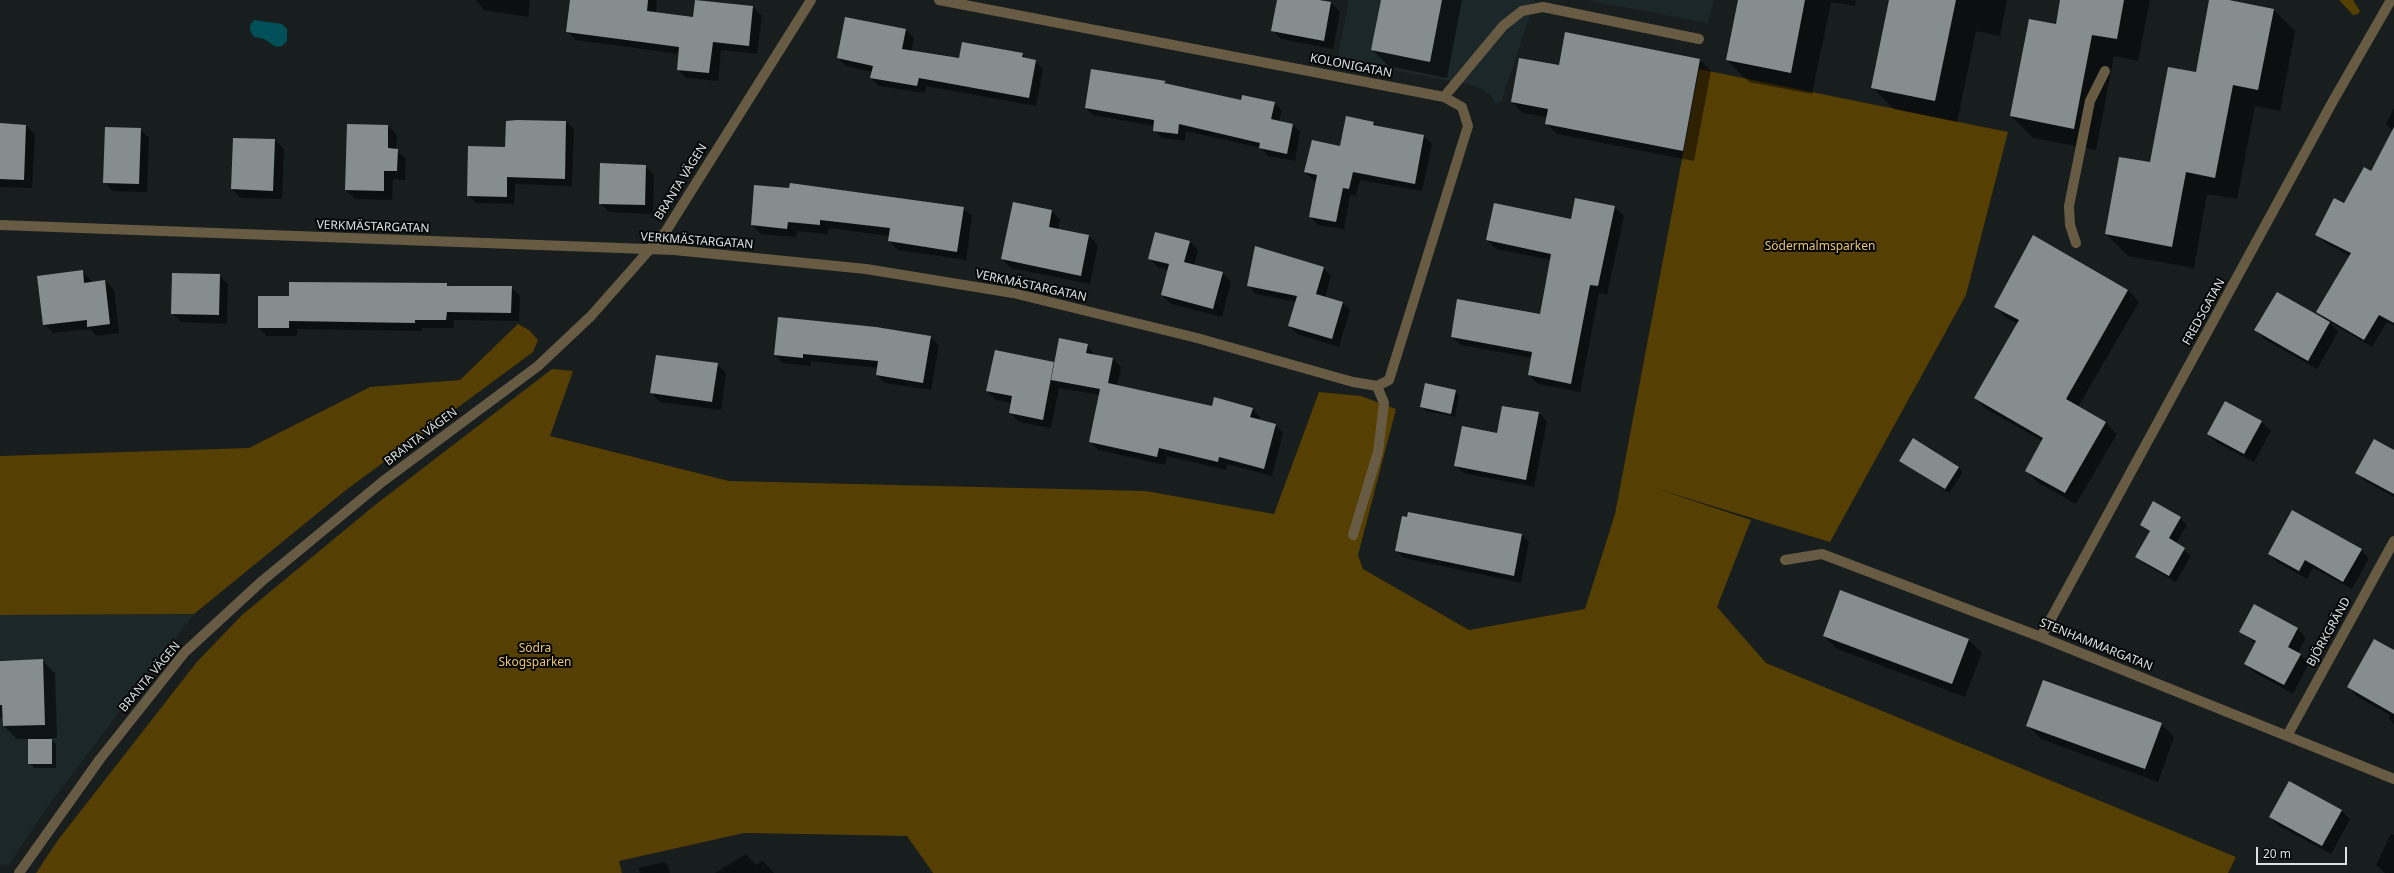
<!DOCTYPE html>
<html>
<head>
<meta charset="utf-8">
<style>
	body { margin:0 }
	#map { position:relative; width:2394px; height:873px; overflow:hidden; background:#181d1d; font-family:"Noto Sans",sans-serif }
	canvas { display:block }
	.scale { position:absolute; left:2256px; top:847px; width:91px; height:18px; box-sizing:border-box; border:2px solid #dde1e1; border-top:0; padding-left:5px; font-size:12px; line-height:14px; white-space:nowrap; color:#dde1e1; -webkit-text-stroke:3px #050707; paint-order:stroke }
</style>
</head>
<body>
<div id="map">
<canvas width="2394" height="873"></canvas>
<div class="scale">20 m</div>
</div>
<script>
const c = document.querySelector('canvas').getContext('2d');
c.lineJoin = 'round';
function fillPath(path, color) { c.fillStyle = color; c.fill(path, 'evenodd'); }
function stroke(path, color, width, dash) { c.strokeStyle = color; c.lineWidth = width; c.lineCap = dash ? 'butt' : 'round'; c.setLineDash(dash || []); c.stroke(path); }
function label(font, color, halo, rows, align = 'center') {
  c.font = font + ' "Noto Sans",sans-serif'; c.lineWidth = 4; c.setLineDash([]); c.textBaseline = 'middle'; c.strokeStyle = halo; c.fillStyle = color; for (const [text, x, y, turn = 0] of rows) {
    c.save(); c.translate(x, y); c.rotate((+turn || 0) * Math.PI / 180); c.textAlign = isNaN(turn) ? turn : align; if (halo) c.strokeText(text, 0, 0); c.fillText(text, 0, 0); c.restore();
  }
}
const built = new Path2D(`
	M1349,0H1535L1501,102L1494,103L1491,95L1478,87L1466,84L1337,60Z
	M1585,0H1714L1708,23Z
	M194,614L45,810L8,866L0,864V615Z`);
const green = new Path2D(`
	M2339,0H2353L2360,11L2358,14L2353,15Z
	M1699,69L2008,132L1966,295L1830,542L1654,488L1751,520L1717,607L1766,663L2236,857L2228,873H933L907,836L744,833L619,861L622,873H36L58,840L196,663L242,615L375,505L552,369L573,371L550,436L729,481L1146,491L1274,514L1319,392L1361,396L1396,409L1358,555L1363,569L1469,630L1585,609L1615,514Z
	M518,324L529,330L538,340L533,352L346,490L194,614L0,615V456L249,448L370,387L460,380Z`);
const water = new Path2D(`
	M254,20L282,24L287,29V41L282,46L276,47L264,39L254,37C249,30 248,26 254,20Z`);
const shadow = new Path2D(`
	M476,0H530L528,17L484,10Z
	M571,0H657L656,13L694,18L696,0L753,7L762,16L757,54L721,50L718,81L686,78L678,69L679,54L576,40L567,31Z
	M1279,0H1313L1331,3L1340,12L1333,49L1281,39L1273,30Z
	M1382,0H1462L1447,78L1389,66L1372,50Z
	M1739,0H1856L1855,6L1831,2L1812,94L1749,82L1727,60Z
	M1890,0H2007L2000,36L1976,31L1957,122L1894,109L1872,87Z
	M2061,0H2150L2138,61L2114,56L2096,150L2033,138L2011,116L2056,25Z
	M2210,0H2223L2273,9L2295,31L2280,111L2255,106L2237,199L2207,194L2194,268L2128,256L2106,234L2151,164L2197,73Z
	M906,30L914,38L911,52L960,59L1022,54L1027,59L1035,61L1043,69L1036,106L926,86L925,93L879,86L871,78L872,72L846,66L838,58Z
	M1566,33L1700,60L1711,71L1694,161L1557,134L1546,123L1547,117L1523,113L1512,102L1559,66Z
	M1092,70L1165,82L1168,85L1242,102L1274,103L1282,110L1279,122L1293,124L1300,132L1295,161L1268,156L1261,148L1186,131L1185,141L1162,138L1154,130V126L1093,115L1086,108Z
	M2394,108V326L2387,322L2372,347L2330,322L2338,332L2317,369L2264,339L2256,330L2326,320L2318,312L2350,256L2324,242L2317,234L2372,173L2393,131L2386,124Z
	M566,122L574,129L572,186L515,184L514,204L476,203L468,195L506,148Z
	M1374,122L1378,127L1424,136L1432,144L1422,191L1360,180L1356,196L1350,195L1344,229L1318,225L1310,217L1317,181L1313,180L1305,172Z
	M0,124L26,126L35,134L32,188L0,187Z
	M388,126L397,135L396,150L406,159L405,180L393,179L392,200L355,199L346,190Z
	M140,129L149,138L147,192L113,191L104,182Z
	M275,140L284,149L282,199L241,198L232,189Z
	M645,166L654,175L653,214L609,212L600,203Z
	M791,184L963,208L972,216L966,260L898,250L889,241V236L829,228L828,234L797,231L796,237L761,234L752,225L790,189Z
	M1576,199L1615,207L1624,216L1607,295L1599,293L1580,392L1538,384L1529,375L1532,358L1461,345L1452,337L1540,315L1551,260L1496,249L1487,240L1571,220Z
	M1052,211L1060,220L1058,230L1089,236L1098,245L1090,284L1011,268L1002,259Z
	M1189,241L1198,250L1194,266L1222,273L1231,282L1222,317L1171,304L1162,295L1168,270L1158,267L1149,258Z
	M1324,268L1331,276L1325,298L1342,302L1350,310L1339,347L1297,334L1289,326L1297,302L1256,294L1248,286Z
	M82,271L91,280L92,283L105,281L114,290L119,333L97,336L90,329L53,333L44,324Z
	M219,275L228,284L227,324L181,322L172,313Z
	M447,284L450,287H511L520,296L519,321L454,320V328H422V331L297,329V336H267L259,328L290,297Z
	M2128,290L2139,302L2078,407L2105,422L2117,434L2076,504L2037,482L2026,470L2043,441L1986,409L1975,398L2018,324L2006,318L1995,306Z
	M930,337L939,345L931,390L885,383L877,375L878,368L811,361V366L783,363L775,355Z
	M1087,345L1095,355L1113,359L1121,367L1117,386L1213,407L1252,408L1260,417L1259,420L1275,425L1283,433L1272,476L1227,464L1226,470L1167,456L1165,465L1098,450L1090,442L1100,395L1059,388L1051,428L1019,422L1010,413L1012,403L996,400L987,391L995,351L1055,364Z
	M717,364L726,373L721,410L660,402L652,393Z
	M1455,391L1459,395L1455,417L1426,411L1422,407Z
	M2225,402L2262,422L2271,431L2254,462L2217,443L2208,434Z
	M1539,413L1547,421L1534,487L1463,473L1455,465L1498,434Z
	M2394,451V497L2365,481L2356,472Z
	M1900,461L1958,467L1963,472L1949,493Z
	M1408,518L1522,535L1529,542L1521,583L1404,558L1396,551Z
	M2180,518L2187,525L2176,544L2191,556L2176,582L2144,564L2137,557L2150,533L2141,525Z
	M2361,550L2369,558L2352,589L2313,568L2307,579L2277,562L2269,554Z
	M2254,606L2298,629L2306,638L2298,653L2309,663L2293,694L2254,672L2245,664L2256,644L2240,631Z
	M1824,636L1969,640L1982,653L1965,697L1837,649Z
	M2394,651V724L2389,719L2390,715L2358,697L2348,687Z
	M0,660H42L55,673L57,738H50L56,744V768H34L29,763V739H17L4,726V718H0Z
	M2161,724L2174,737L2158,782L2041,739L2028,726Z
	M2341,810L2350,819L2331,854L2279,826L2270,817Z
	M2391,834L2394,835V873H2385L2376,865Z
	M746,854L756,865L763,861L774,873H715Z
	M664,862L668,866L670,873H640L639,868Z`);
const building = new Path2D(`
	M570,0H648L647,11L693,17L695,0L753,6L749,46L713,42L709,73L677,70L679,47L566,32Z
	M1277,0H1319L1331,2L1324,41L1271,31Z
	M1381,0H1442L1430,62L1371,50Z
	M1738,0H1805L1791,73L1726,60Z
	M1889,0H1956L1935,101L1871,88Z
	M2060,0H2124L2117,39L2092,35L2074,129L2010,116L2029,19L2056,24Z
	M2209,0H2229L2274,9L2258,90L2233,85L2215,178L2186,172L2172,247L2105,234L2119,157L2150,162L2168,67L2196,72Z
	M845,17L906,29L902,49L959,58L962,42L1023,53L1022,57L1036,60L1029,98L919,78L917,86L870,78L873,66L837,58Z
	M1565,32L1700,59L1683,151L1545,124L1548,109L1511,102L1519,58L1559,65Z
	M1091,69L1166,81L1164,83L1241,100L1242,95L1275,102L1271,119L1293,124L1287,154L1259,148L1260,143L1179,124L1178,134L1153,131L1154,120L1085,108Z
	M1346,116L1374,122L1373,125L1424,135L1415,184L1353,172L1349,189L1343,188L1336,222L1309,217L1317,175L1304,172L1312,140L1340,146Z
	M517,120L566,121L565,179L507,177V197L467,196L468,146L505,147L506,121Z
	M0,123L26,125L24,180L0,179Z
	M347,124L388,125V148L398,149L397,171H384V191L345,190Z
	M105,127L141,128L139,184L103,183Z
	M2394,127V323L2379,315L2364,340L2316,312L2351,253L2315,235L2334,198L2344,203L2364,167L2371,171Z
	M233,138L275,139L273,191L231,189Z
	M600,163L646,165L645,205L599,204Z
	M790,183L964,207L957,252L888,241L890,228L820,220V225L788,222L787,229L751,225L754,185L789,188Z
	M1575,198L1615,206L1598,286L1590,285L1571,384L1528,375L1532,352L1451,337L1457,299L1540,314L1551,254L1486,240L1494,203L1571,219Z
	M1013,202L1052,210L1049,227L1089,235L1081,276L1001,259Z
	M1155,232L1190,241L1184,262L1223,272L1213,309L1161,295L1169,264L1148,259Z
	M2033,235L2128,290L2066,399L2106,422L2065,493L2025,471L2043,438L1974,398L2019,320L1994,307Z
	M1255,246L1324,267L1316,294L1343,302L1332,339L1288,326L1297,296L1247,286Z
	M83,270L84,283L105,280L110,324L87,327V320L43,325L37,276Z
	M172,273L220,274L219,315L171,314Z
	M289,282L447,283V286H512L511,313L447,312L446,320H415V323L289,321V328H258V296H289Z
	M2277,292L2330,322L2308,361L2254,330Z
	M778,317L876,327L931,336L923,383L876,375L878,361L803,354V358L774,355Z
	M1059,338L1088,344L1086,353L1113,358L1108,383L1212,406L1214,397L1253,408L1250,417L1276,424L1264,469L1219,457L1218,462L1159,448L1157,457L1089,442L1100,389L1051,380Z
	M995,350L1054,362L1043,420L1009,413L1012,396L986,391Z
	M656,355L718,363L712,402L650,393Z
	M1425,383L1456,390L1451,414L1420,407Z
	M2225,401L2262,421L2244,454L2207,434Z
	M1502,406L1539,412L1526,480L1454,466L1462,426L1497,433Z
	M1913,438L1959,467L1945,489L1899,461Z
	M2374,439L2394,450V494L2355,473Z
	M2153,501L2181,517L2169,538L2185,548L2169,576L2135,557L2150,531L2140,525Z
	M2292,510L2362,549L2343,582L2305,560L2299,571L2268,554Z
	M1408,512L1522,534L1514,576L1395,551L1402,516L1407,517Z
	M1840,590L1969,639L1952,684L1823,636Z
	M2254,604L2298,628L2288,647L2301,654L2284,685L2244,664L2256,641L2239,632Z
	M2374,639L2394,650V714L2347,687Z
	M43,659L45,725L3,726L2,705H0V661Z
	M2043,680L2162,723L2145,769L2026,726Z
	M28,739H52V764H28Z
	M2289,781L2342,810L2322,846L2269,817Z`);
const lane = new Path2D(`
	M1444,97L1503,26L1522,11L1543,7L1699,39
	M2076,243L2070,225L2069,206L2090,101L2105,71
	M1353,535L1378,452L1384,403L1377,386`);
const street = new Path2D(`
	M0,225L674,250L866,269L1013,293L1197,338L1353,382L1377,386L1389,380L1468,126L1462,107L1444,97L939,0
	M1785,560L1822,554L2041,637L2394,779
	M2041,637L2333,101L2391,0
	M2287,736L2394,541
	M19,873L100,759L185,652L262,581L382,482L538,366L591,316L666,231L811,0`);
const streetNames = [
	["KOLONIGATAN",1351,66,11],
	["BRANTA VÄGEN",681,182,-58],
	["VERKMÄSTARGATAN",373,227,2],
	["VERKMÄSTARGATAN",697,241,4],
	["VERKMÄSTARGATAN",1031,286,12],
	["FREDSGATAN",2204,312,-61],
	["BRANTA VÄGEN",421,437,-37],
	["BJÖRKGRÄND",2329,632,-61],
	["STENHAMMARGATAN",2096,645,22],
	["BRANTA VÄGEN",150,677,-50]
];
const parkNames = [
	["Södermalmsparken",1820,247],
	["Södra",535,649],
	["Skogsparken",535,663]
];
fillPath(built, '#1b2729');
fillPath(green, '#563f03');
fillPath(water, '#014f58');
fillPath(shadow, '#0007');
fillPath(building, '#868d8e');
stroke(lane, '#675b44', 10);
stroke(street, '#675b44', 10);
label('12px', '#dde1e1', '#050707', streetNames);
label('12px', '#edc46f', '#050707', parkNames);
</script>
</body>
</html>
